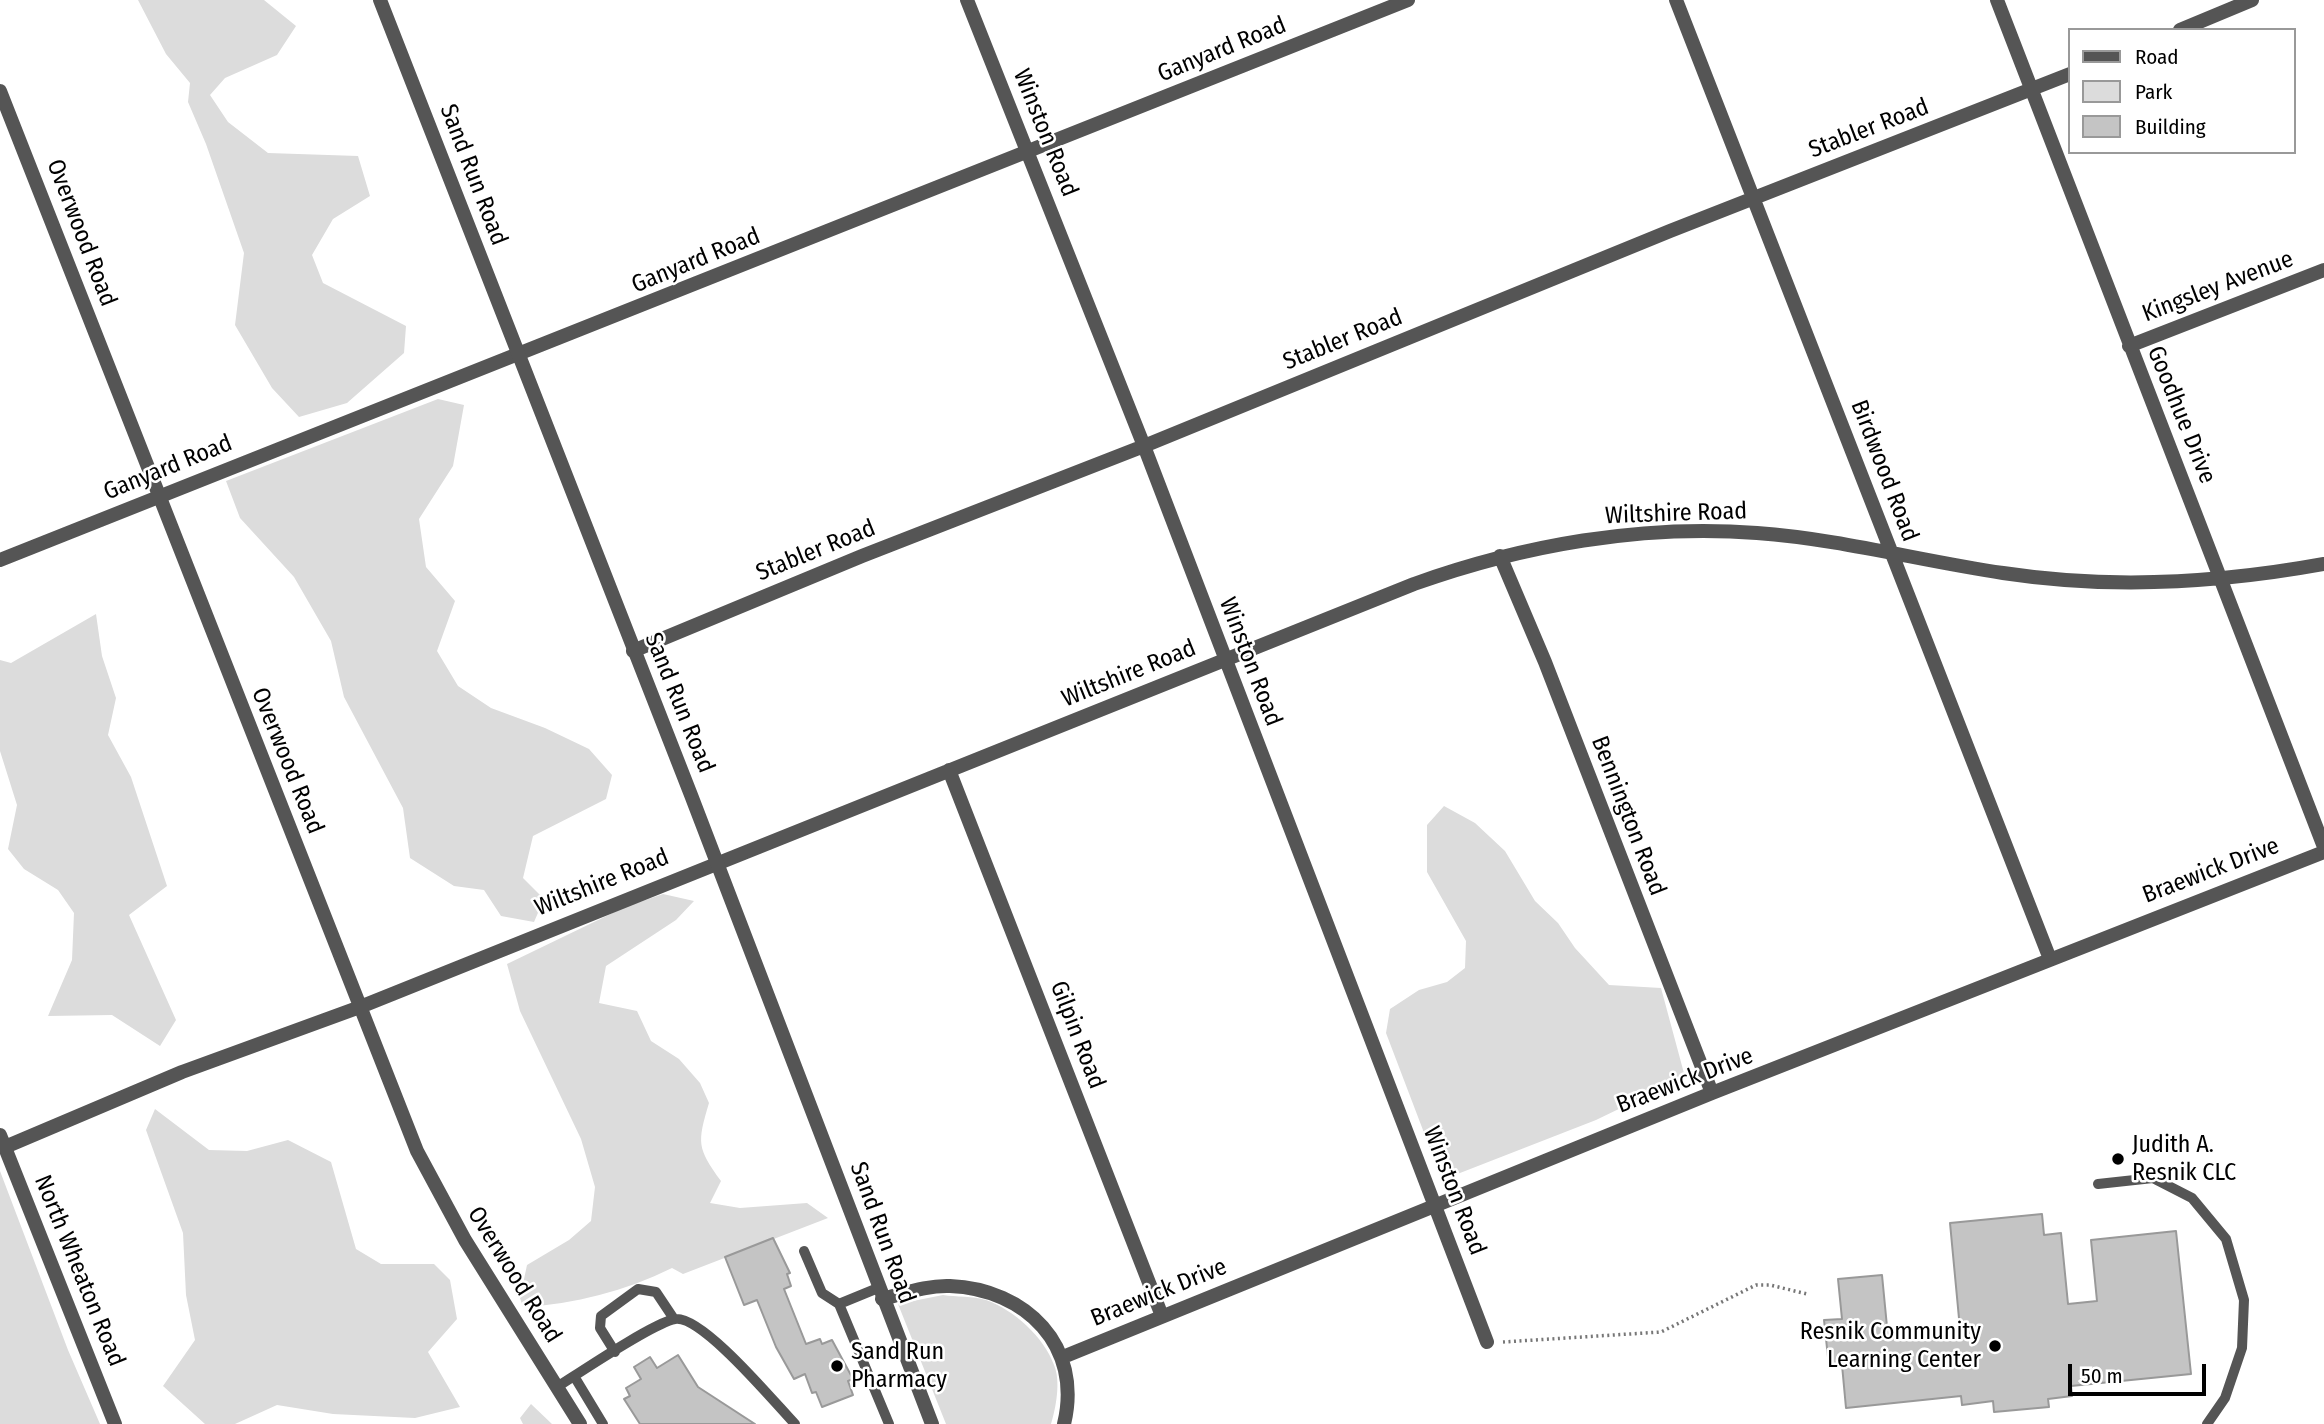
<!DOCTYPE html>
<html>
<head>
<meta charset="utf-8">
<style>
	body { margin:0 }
	#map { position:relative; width:2324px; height:1424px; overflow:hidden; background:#fff; font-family:"Fira Sans Condensed",sans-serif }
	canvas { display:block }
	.legend { position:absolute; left:2068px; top:28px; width:228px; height:126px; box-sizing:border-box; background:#fff; border:2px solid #999; margin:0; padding:9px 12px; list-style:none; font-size:21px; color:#000 }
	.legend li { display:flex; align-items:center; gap:14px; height:35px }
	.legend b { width:35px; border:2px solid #999 }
	.scale { position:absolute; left:2068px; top:1364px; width:138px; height:32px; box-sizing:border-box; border:4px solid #000; border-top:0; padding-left:9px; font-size:21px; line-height:24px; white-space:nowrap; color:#000; -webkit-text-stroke:5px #fff; paint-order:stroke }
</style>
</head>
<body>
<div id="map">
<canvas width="2324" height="1424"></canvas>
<ul class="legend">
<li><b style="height:9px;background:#555"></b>Road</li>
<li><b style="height:19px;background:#dcdcdc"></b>Park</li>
<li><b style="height:19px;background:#c4c4c4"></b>Building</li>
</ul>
<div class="scale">50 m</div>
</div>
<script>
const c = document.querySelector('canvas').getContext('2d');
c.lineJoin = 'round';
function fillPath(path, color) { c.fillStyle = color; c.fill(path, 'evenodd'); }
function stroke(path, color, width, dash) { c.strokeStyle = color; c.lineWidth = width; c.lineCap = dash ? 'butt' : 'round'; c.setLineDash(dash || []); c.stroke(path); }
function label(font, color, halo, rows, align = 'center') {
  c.font = font + ' "Fira Sans Condensed",sans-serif'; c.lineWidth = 5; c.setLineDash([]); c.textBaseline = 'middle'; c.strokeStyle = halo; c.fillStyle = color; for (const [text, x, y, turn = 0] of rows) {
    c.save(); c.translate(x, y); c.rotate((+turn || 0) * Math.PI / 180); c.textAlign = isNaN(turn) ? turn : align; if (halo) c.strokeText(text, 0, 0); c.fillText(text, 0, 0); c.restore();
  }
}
const green = new Path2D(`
	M138,0H264L296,26L277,55L225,78L210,95L228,122L268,153L358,156L370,196L333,219L312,255L323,283L406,326L404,353L347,403L299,417L272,388L235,325L244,253L206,144L188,102L190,83L166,54Z
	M438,399L464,405L453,466L419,519L426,567L455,601L437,651L458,686L491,708L545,728L589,749L612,775L606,799L533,836L523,878L544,899L534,922L501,916L484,890L454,886L410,858L403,808L344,697L331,641L294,577L240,518L226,481Z
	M96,614L102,656L116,698L108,735L131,777L167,886L129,915L176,1020L160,1046L112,1015L48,1016L72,960L74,913L58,890L24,869L8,849L17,805L0,751V660L11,663Z
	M1444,806L1475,823L1505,851L1535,901L1558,923L1575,948L1609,985L1661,988L1685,1077L1596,1120L1442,1180L1386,1033L1390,1009L1419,990L1447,982L1465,968L1466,941L1427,872V825Z
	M663,894L694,901L676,920L606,966L599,1003L637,1011L651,1041L679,1059L700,1083L709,1103C697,1143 697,1148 721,1181L710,1203L740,1208L807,1203L828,1218L683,1274L672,1268C625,1291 575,1304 523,1307L520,1298L527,1265L569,1240L591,1221L595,1187L581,1139L520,1011L507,964L625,907Z
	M155,1109L209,1150L247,1151L288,1140L331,1162L356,1249L381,1264H434L450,1280L457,1319L428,1352L460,1407L415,1418L333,1414L277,1405L235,1424H205L163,1386L195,1340L186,1295L183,1233L146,1130Z
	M0,1171L68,1350L100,1424H0Z
	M943,1295C956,1297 973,1296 986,1300C1014,1310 1044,1337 1054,1365C1061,1381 1056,1408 1051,1424H946L898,1304Z
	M531,1404L552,1424H523L520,1418Z`);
const building = new Path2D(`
	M2042,1214L2044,1235L2061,1233L2068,1304L2097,1301L2091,1240L2176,1231L2191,1374L2071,1386L2072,1396L2048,1399L2049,1407L1994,1412L1993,1401L1962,1405L1961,1396L1846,1408L1842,1365L1829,1367L1824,1320L1842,1319L1838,1279L1882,1275L1888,1337L1960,1329L1950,1223Z
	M773,1238L790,1273L787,1274L791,1286L784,1289L806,1344L820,1339L822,1344L832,1340L853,1379L848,1381L853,1395L822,1407L816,1392L812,1393L805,1374L794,1379L776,1347L757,1300L744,1305L725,1257Z
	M678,1355L698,1387L755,1424H640L624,1399L630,1396L626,1388L641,1379L634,1367L650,1357L657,1368Z`);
const path = new Path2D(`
	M1503,1342L1661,1332L1756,1285H1770L1807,1294`);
const service = new Path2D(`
	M2098,1184L2153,1178L2192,1198L2226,1239L2244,1300L2242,1348L2225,1398L2207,1424
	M804,1251L822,1293L839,1304L878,1288
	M839,1304L889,1424
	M615,1352L600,1328L601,1316L638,1289L656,1292L674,1319
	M574,1376L603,1424
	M557,1387C579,1373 653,1323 675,1319C702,1315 774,1402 795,1424`);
const minor = new Path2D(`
	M967,0L1144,446L1487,1342
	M1676,0L2050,959
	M1997,0L2324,847
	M2180,30L2252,0
	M0,91L417,1151L465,1240L580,1424
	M2129,346L2324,270
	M1500,556L1545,662L1712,1093
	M0,560L1408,0
	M633,651L862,556L1144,446L1670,231L2070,74
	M949,770L1162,1316
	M0,1135L115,1424
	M5,1147L182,1072L360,1007L1414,584C1523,545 1642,524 1757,533C1840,539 1921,561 2003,573C2108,589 2220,583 2324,564
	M882,1299C903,1294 927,1285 950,1286C1026,1289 1083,1346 1064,1424
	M1063,1357L1712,1093L2324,852`);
const tertiary = new Path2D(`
	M380,0L691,795L932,1424`);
const markers = [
	[2118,1159,7,"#000"],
	[1995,1346,7,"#000"],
	[837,1366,7,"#000"]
];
const streetNames = [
	["Ganyard Road",1222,50,-22],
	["Stabler Road",1869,129,-21],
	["Winston Road",1045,133,68],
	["Sand Run Road",473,175,69],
	["Overwood Road",81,233,69],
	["Ganyard Road",696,261,-22],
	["Kingsley Avenue",2218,287,-21],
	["Stabler Road",1343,340,-22],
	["Goodhue Drive",2181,415,68],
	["Ganyard Road",168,468,-22],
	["Birdwood Road",1884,471,69],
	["Wiltshire Road",1676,514,-2],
	["Stabler Road",816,551,-22],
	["Winston Road",1250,662,69],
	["Wiltshire Road",1129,674,-22],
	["Sand Run Road",679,703,68],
	["Overwood Road",287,761,68],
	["Bennington Road",1628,816,69],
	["Braewick Drive",2211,871,-21],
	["Wiltshire Road",602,883,-22],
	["Gilpin Road",1077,1035,69],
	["Braewick Drive",1685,1081,-21],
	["Winston Road",1454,1191,69],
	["Sand Run Road",882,1233,70],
	["North Wheaton Road",79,1271,68],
	["Overwood Road",514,1275,58],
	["Braewick Drive",1159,1293,-22]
];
const poiNames = [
	["Judith A.",2132,1145],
	["Resnik CLC",2132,1173],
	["Resnik Community",1981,1332,"right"],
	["Learning Center",1981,1360,"right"],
	["Sand Run",851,1352],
	["Pharmacy",851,1380]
];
fillPath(green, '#dcdcdc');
fillPath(building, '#c4c4c4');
stroke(building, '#999', 2);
stroke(path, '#777', 3.5, [2, 3.5]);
stroke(service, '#555', 10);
stroke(minor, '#555', 14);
stroke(tertiary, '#555', 14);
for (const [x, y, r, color] of markers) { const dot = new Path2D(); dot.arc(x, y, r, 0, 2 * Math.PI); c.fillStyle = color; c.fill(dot); stroke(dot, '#fff', 2.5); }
label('24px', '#000', '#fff', streetNames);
label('24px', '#000', '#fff', poiNames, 'left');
</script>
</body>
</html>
